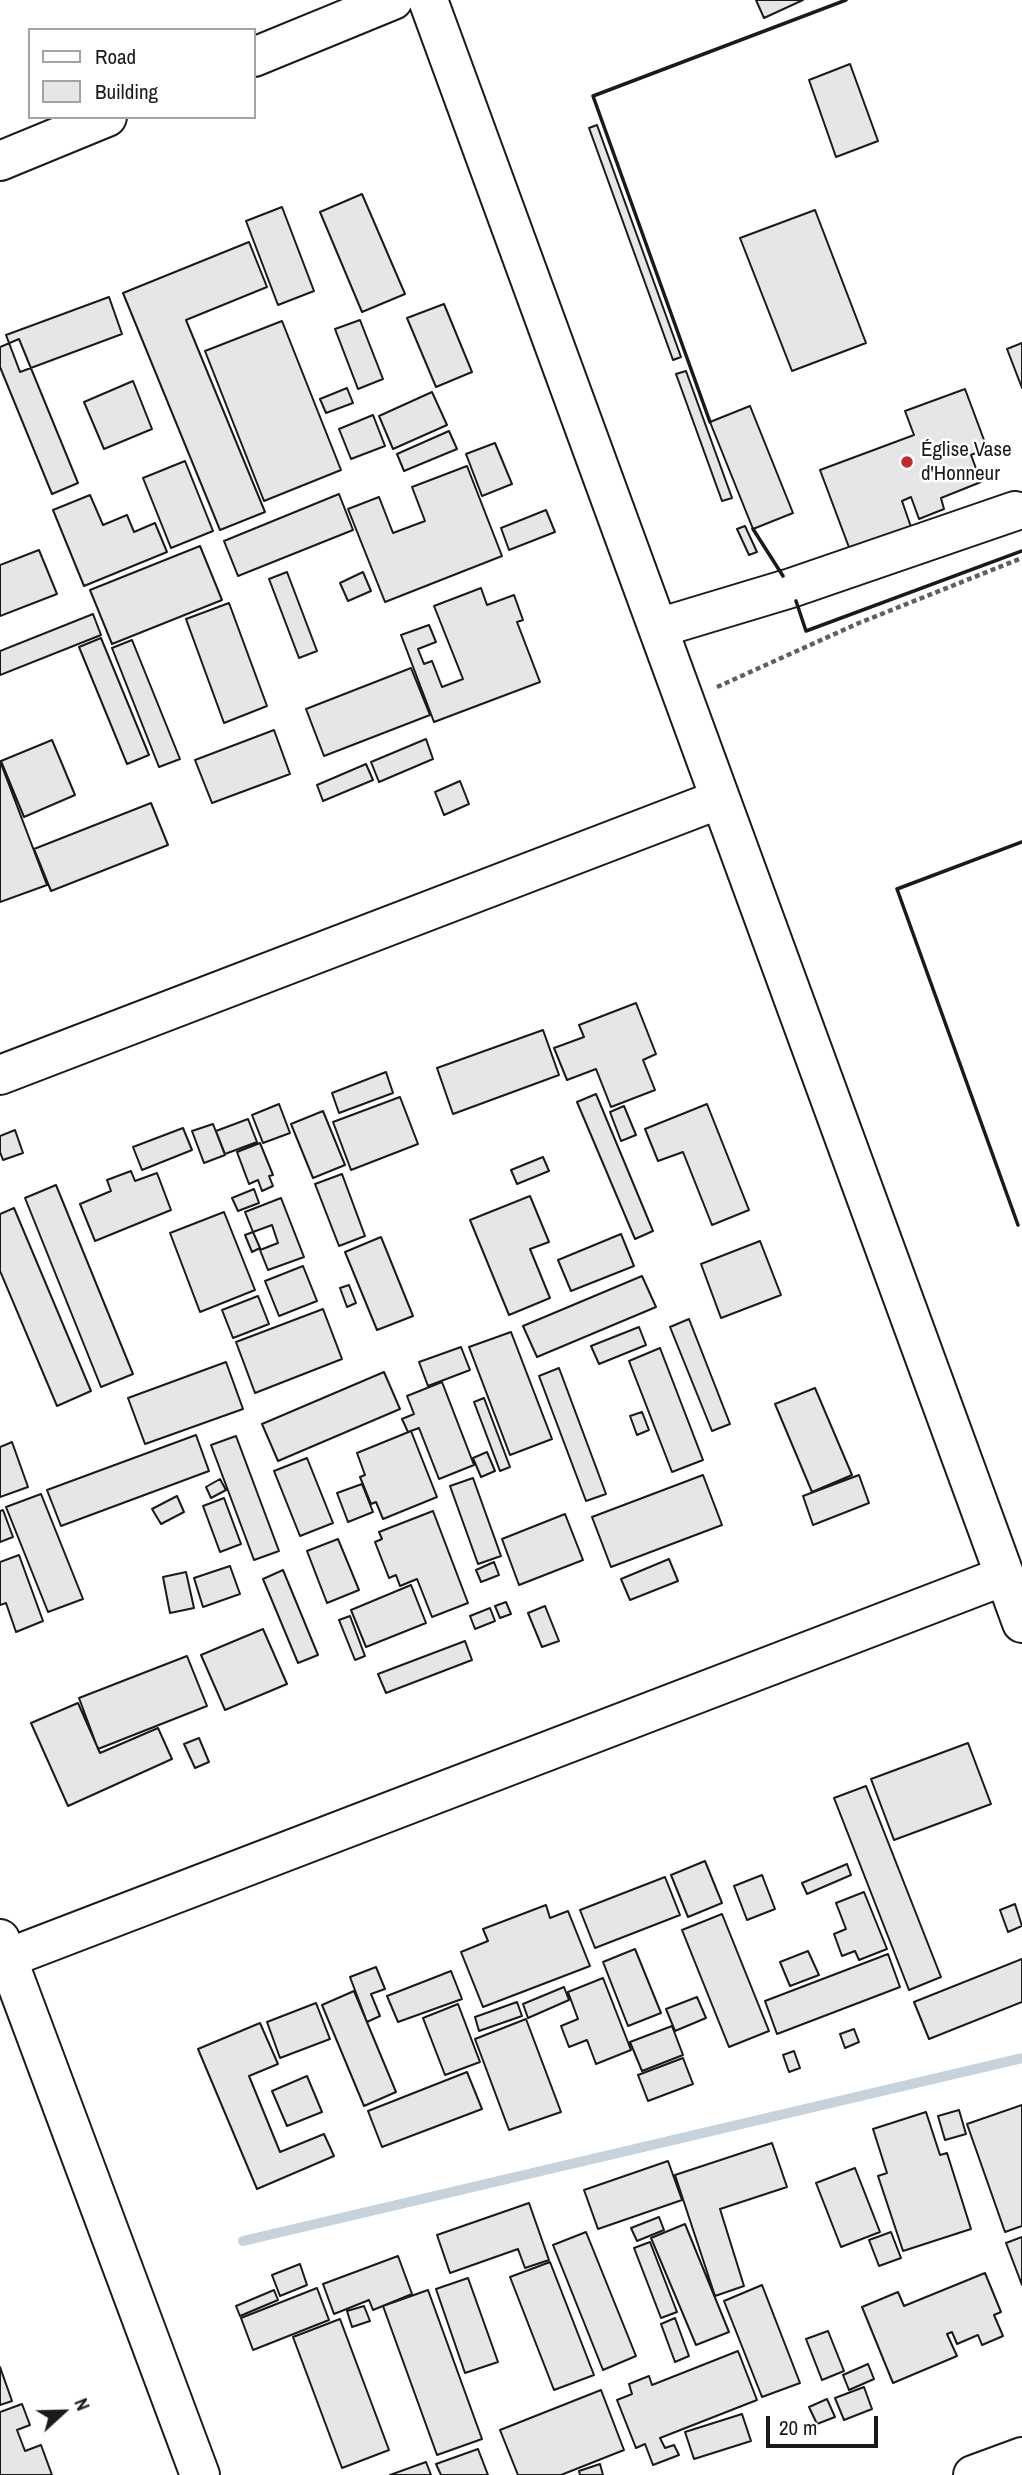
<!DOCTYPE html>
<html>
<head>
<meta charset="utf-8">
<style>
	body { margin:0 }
	#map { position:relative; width:1022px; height:2475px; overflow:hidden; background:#fff; font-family:"Archivo Narrow",sans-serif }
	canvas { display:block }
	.legend { position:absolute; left:28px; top:28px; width:228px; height:91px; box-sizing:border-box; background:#fff; border:2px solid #a3a3a3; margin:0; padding:9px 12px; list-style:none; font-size:21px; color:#1a1a1a }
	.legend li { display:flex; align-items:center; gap:14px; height:35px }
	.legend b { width:35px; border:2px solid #a3a3a3 }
	.north { position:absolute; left:28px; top:2377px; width:70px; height:70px; -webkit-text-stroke:5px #fff; paint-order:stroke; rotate:68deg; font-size:19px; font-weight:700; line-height:28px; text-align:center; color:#1a1a1a }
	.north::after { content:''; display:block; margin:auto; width:24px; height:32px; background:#1a1a1a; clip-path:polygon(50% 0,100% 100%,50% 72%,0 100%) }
	.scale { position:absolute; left:766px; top:2416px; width:112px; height:32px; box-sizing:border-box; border:4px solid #1a1a1a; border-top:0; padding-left:9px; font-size:21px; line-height:24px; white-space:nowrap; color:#1a1a1a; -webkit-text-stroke:5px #fff; paint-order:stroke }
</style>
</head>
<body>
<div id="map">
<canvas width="1022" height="2475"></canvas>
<ul class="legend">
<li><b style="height:9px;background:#fff"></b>Road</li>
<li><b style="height:19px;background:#e6e6e6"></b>Building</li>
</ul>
<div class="north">N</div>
<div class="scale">20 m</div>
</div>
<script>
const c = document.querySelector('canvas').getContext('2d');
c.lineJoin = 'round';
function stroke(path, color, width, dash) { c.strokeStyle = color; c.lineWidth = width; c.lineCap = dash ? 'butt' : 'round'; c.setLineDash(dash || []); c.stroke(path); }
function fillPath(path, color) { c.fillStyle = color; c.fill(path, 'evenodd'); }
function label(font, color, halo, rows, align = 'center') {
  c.font = font + ' "Archivo Narrow",sans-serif'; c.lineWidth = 5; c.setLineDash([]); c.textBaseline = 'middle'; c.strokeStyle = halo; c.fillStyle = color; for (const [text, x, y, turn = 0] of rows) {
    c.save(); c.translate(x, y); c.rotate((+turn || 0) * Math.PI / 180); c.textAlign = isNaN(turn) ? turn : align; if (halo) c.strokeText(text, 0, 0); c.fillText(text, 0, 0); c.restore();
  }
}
const stream = new Path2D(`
	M243,2241L1022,2058`);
const building = new Path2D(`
	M756,0H803L764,18Z
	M850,64L878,141L836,157L809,80Z
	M597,125L681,357L673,360L589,128Z
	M362,194L405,294L362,312L320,212Z
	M282,207L314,291L278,305L246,221Z
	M815,210L866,343L792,371L740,238Z
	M249,242L267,287L186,320L265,512L220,530L123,293Z
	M109,297L122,334L20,372L6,335Z
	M444,304L472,372L436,387L407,318Z
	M360,320L383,379L358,389L335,329Z
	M282,321L341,470L264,501L205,351Z
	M19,339L78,483L52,494L0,367V347Z
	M1022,343V388L1007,349Z
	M686,371L732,498L722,501L676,374Z
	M133,381L152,429L104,449L84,402Z
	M347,388L353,403L326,413L320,399Z
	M965,389L987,448L971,455L981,482L941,498L944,509L919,519L911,497L902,501L911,527L850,550L820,470L914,435L905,411Z
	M432,392L447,425L393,449L379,416Z
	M750,406L793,513L753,529L710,422Z
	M373,415L385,446L351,459L339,429Z
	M449,431L457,449L404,471L397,454Z
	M495,443L512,484L482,496L466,454Z
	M185,461L213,531L171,548L143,478Z
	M467,466L502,556L385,602L348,509L379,497L393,533L425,521L412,487Z
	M339,494L353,530L238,576L224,541Z
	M90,495L103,525L127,515L134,532L155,523L167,552L84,586L53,510Z
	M546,510L555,532L509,550L501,528Z
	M745,526L757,552L749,555L737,529Z
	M200,546L222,600L112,644L90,590Z
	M39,550L57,594L0,616V565Z
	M287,572L317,651L299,658L269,579Z
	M363,572L371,591L348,601L340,583Z
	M481,588L487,605L514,595L523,620L517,622L540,682L434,722L401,635L429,625L436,642L418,649L424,664L432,661L442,687L463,679L434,606Z
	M229,603L267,706L224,723L186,619Z
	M93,614L101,635L0,675V651Z
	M101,638L149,755L127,764L79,647Z
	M132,640L180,759L159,767L112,648Z
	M411,668L430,715L324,756L306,709Z
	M274,730L290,774L212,803L195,760Z
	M426,739L433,759L379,782L371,762Z
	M52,740L75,795L24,817L1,761Z
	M0,761L47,885L0,902Z
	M366,764L373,780L323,801L317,785Z
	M460,781L469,804L444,815L435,792Z
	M151,803L168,845L51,891L34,849Z
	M636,1003L656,1054L643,1060L655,1090L611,1107L596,1069L567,1080L554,1048L584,1037L579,1025Z
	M543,1030L559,1075L453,1114L437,1068Z
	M386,1072L393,1093L339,1113L332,1093Z
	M596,1094L653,1231L635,1239L577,1102Z
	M400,1097L418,1144L351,1170L333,1122Z
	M279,1104L290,1133L263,1143L252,1115Z
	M707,1104L749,1210L712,1225L683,1152L658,1161L645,1129Z
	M624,1106L636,1135L621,1141L610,1112Z
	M323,1111L345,1165L313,1178L291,1124Z
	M248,1119L257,1142L225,1154L216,1131Z
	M213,1124L225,1155L204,1163L192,1131Z
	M183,1128L192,1150L142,1170L133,1147Z
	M15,1130L23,1153L3,1160L0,1152V1136Z
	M260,1143L273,1175L269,1176L273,1186L262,1191L258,1180L249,1184L237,1152Z
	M543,1157L549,1171L517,1184L511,1170Z
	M131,1171L135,1181L157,1173L171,1210L95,1241L80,1204L111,1191L107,1180Z
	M342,1174L365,1236L339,1246L315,1184Z
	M56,1185L133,1374L101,1387L25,1198Z
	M254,1189L259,1203L238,1211L232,1198Z
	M530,1196L549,1242L530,1249L550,1298L509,1315L470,1220Z
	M281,1198L304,1257L268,1270L260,1250L278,1243L272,1225L253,1232L245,1212Z
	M14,1208L91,1391L57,1406L0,1271V1214Z
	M224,1212L255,1290L200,1312L170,1233Z
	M253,1232L260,1248L252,1252L245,1235Z
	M621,1234L634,1266L571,1291L558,1260Z
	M381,1237L413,1316L377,1330L345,1252Z
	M760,1241L781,1295L721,1318L701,1264Z
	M303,1266L317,1301L279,1316L265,1281Z
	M642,1276L656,1307L537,1357L523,1326Z
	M349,1285L356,1303L347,1307L340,1288Z
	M258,1296L269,1324L233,1338L222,1310Z
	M323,1309L342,1359L255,1393L236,1342Z
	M689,1319L730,1424L712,1431L670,1327Z
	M639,1327L646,1345L599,1364L591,1346Z
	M511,1332L552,1439L510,1455L469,1347Z
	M461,1347L470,1370L428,1386L419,1362Z
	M660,1348L703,1460L672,1472L629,1361Z
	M226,1362L243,1409L145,1444L128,1398Z
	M559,1368L606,1494L586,1501L539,1376Z
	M384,1372L400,1409L278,1461L262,1424Z
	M442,1382L474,1465L439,1479L419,1428L408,1432L402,1419L414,1414L407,1396Z
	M815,1388L852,1475L812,1492L775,1404Z
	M484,1398L510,1467L500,1471L474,1402Z
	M642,1412L649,1430L637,1435L630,1416Z
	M411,1431L437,1497L383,1519L376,1502L371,1504L360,1477L365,1475L357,1453Z
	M196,1435L209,1471L61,1526L47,1490Z
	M236,1436L279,1551L254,1560L211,1445Z
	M12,1442L28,1487L0,1497V1447Z
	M487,1452L495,1471L481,1477L473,1458Z
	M307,1458L333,1523L300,1536L274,1471Z
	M703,1475L722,1525L611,1567L592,1517Z
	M859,1475L869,1503L813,1525L803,1496Z
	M473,1478L501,1556L478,1564L450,1486Z
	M220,1479L226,1490L211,1498L206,1487Z
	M362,1484L373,1512L348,1522L337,1493Z
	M41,1494L83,1599L48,1612L6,1507Z
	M177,1496L184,1512L161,1524L152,1509Z
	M224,1498L241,1544L220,1552L203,1506Z
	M3,1510L13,1537L0,1542V1511Z
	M433,1511L468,1603L432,1617L417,1579L400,1586L396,1575L389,1578L375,1542L382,1539L379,1532Z
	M565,1514L583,1560L519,1585L502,1539Z
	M338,1539L359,1590L327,1603L307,1551Z
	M19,1555L43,1621L16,1632L6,1603L0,1605V1562Z
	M669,1559L678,1581L630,1600L621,1579Z
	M494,1562L499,1575L481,1582L476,1570Z
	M230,1566L240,1594L203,1607L194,1578Z
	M283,1570L318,1655L298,1663L263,1579Z
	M186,1572L194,1608L170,1613L163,1577Z
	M411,1585L426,1623L366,1647L351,1610Z
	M506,1602L511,1614L500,1618L495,1606Z
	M545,1606L559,1641L542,1647L528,1613Z
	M490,1608L495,1621L475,1629L470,1616Z
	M350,1616L365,1656L355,1660L339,1620Z
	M263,1629L287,1684L225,1710L201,1655Z
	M465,1641L472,1660L386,1693L378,1674Z
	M187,1656L207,1706L98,1749L79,1698Z
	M78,1703L100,1753L158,1728L172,1759L68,1806L31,1723Z
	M199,1738L209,1762L195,1768L184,1744Z
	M968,1743L991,1804L894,1840L871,1779Z
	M866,1786L941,1977L909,1990L834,1798Z
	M705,1861L722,1903L688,1917L671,1875Z
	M847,1864L851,1875L807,1894L802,1883Z
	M762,1875L775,1909L747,1920L734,1886Z
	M665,1877L680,1915L595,1948L580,1910Z
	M864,1892L887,1949L859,1960L855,1951L842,1956L834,1934L846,1929L836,1903Z
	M1015,1904L1022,1926L1008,1932L1000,1910Z
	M546,1905L550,1918L568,1911L590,1966L483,2007L461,1952L488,1941L483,1929Z
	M722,1914L769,2031L729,2047L682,1930Z
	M635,1949L661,2013L628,2026L603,1962Z
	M808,1951L819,1975L790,1986L780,1962Z
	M888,1954L900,1987L777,2034L765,2001Z
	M1022,1959V2002L929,2039L914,2002Z
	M376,1967L385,1989L371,1994L380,2016L367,2022L350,1977Z
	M451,1971L462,1999L398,2022L387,1996Z
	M603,1978L631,2050L596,2064L587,2040L569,2047L561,2026L578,2019L568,1992Z
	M564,1987L569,2000L528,2018L523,2004Z
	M354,1991L396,2092L364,2106L322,2005Z
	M697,1997L706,2018L675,2031L666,2009Z
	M517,2002L522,2016L479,2031L475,2017Z
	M316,2003L330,2039L280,2058L267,2022Z
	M458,2004L480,2062L445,2075L423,2018Z
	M526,2019L561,2112L509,2130L475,2039Z
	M260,2023L278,2064L249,2076L280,2152L324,2134L334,2156L257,2189L198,2049Z
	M672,2026L683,2055L642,2071L630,2042Z
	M854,2029L859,2042L845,2048L840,2034Z
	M794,2051L800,2068L789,2072L783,2055Z
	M683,2058L693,2084L648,2101L638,2075Z
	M467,2072L482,2109L382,2147L368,2111Z
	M307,2076L322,2112L287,2126L272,2091Z
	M1022,2105V2226L1005,2232L967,2124Z
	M959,2110L966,2134L945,2140L938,2116Z
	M926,2112L940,2155L947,2153L971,2229L903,2251L878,2176L887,2173L873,2129Z
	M772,2143L787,2187L720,2209L744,2286L715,2296L675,2175Z
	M668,2161L682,2200L598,2229L584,2190Z
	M855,2168L880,2232L841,2247L816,2183Z
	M529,2203L549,2260L525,2268L518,2249L450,2273L437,2235Z
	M659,2217L664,2230L637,2241L631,2228Z
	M685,2224L729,2332L696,2345L651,2238Z
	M586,2232L636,2356L603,2370L553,2245Z
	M891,2232L901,2258L879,2266L869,2240Z
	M1022,2237V2285L1006,2243Z
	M650,2242L677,2312L661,2318L634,2248Z
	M398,2256L412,2294L373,2310L369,2300L334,2314L323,2284Z
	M550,2262L594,2375L554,2390L510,2277Z
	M300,2264L307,2285L280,2296L272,2275Z
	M985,2273L1001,2312L994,2315L1003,2336L982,2345L978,2335L957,2344L952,2332L947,2334L957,2356L893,2383L862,2307L898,2292L904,2306Z
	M468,2278L498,2362L465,2373L436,2289Z
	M762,2285L800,2383L762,2397L724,2301Z
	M317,2288L329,2320L253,2350L241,2318Z
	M274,2290L278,2300L240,2316L236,2306Z
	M428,2290L482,2439L437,2455L383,2306Z
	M364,2306L370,2321L352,2327L347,2311Z
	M675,2318L689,2356L675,2362L661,2324Z
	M340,2319L389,2450L342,2468L293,2337Z
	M828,2331L844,2371L822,2380L806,2339Z
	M738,2351L757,2400L660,2438L665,2448L674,2445L679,2455L653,2465L645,2444L636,2448L617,2400L632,2394L629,2384L649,2376L652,2385Z
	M868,2364L874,2379L849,2390L843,2375Z
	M0,2367L12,2401L0,2405Z
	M864,2387L872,2409L844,2420L835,2398Z
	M601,2390L624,2450L561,2475H518L500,2430Z
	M827,2399L835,2417L817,2424L809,2407Z
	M22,2404L30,2425L17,2430L25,2451L41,2445L52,2475H0V2412Z
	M742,2414L751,2441L694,2459L685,2432Z
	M478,2449L488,2475H441L436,2464Z
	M426,2462L431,2475H390Z
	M600,2464L603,2475H580L579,2471Z`);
const path = new Path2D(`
	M717,687L859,623L1022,558`);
const minor = new Path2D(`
	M428,0L1022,1623
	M254,57L393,0
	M0,161L107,117
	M658,628L791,588L1015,511
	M0,1075L720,799
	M0,1939L200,2475
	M0,1961L1004,1576
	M973,2475L1022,2457`);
const wall = new Path2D(`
	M710,422L593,96L846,0
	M753,529L783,576
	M796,601L806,631L1022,551
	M1018,1225L897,889L1022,842`);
const markers = [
	[907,462,7,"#c62828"]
];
const poiNames = [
	["Église Vase",921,450],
	["d'Honneur",921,474]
];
stroke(stream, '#c6d2dc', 10);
fillPath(building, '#e6e6e6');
stroke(building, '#1a1a1a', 2);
stroke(minor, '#1a1a1a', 42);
stroke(path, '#5f5f5f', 4.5, [5, 3.5]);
stroke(minor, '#fff', 38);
stroke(wall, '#1a1a1a', 3.5);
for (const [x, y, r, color] of markers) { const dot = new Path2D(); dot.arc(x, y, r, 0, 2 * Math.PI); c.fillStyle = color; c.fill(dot); stroke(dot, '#fff', 2.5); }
label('21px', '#1a1a1a', '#fff', poiNames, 'left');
</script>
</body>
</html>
